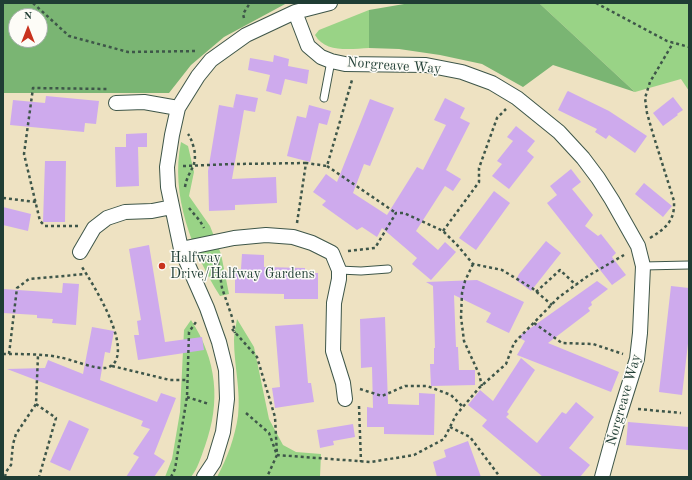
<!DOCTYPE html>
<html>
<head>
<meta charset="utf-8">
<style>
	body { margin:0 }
	#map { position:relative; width:692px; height:480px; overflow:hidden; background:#eee2c2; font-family:"Old Standard TT",serif }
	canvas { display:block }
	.frame { position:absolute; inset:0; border:4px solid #1f3d34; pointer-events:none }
	.north { position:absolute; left:8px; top:8px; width:40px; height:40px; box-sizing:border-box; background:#fdfcf7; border:1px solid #a4b0a9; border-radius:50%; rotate:0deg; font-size:11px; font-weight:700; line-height:16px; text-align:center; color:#1f3d34 }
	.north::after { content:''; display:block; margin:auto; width:14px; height:18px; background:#c8321e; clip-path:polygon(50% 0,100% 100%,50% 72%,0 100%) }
</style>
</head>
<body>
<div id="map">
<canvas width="692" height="480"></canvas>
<div class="frame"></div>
<div class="north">N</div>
</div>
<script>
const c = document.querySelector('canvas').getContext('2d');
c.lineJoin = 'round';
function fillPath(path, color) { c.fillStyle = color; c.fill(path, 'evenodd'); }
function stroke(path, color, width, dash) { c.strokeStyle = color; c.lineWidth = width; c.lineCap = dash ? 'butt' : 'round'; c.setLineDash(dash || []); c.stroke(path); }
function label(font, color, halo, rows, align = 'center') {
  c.font = font + ' "Old Standard TT",serif'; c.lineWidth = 3; c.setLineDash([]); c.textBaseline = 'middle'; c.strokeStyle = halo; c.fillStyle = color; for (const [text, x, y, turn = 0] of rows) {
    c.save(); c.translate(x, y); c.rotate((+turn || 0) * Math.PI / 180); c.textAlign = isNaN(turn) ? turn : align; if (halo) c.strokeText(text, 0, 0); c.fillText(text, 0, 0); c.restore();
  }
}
const green = new Path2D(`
	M539,3H689V91L681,79L635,92Z
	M369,10V48C350,49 325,53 315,35L319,30Z
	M181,142L188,146L194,172L189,196L210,226L221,254L229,294L220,296C192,251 170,195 181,142Z
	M237,319L254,347L269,419L283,445L296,452L321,454L320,477H217C227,459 235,437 238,416C241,391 234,365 234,340C234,333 236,326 237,319Z
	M191,320C217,360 221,402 205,446C201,457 198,468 191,477H165L172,459L180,412L184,330Z`);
const forest = new Path2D(`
	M3,3H287L224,37L191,65L169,93H3ZM16,16H40V40H16Z
	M410,3H539L635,92L553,65L523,87L482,64L440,55L399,49L369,48V10Z`);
const building = new Path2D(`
	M274,55L289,59L288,66L309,70L307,84L285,79L281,95L266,91L270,75L248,70L250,58L273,62Z
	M568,91L609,111L647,136L635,153L609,135L606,139L595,132L597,129L558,110L567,92Z
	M236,94L258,98L255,112L244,110L232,179L276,177L277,203L235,205V210L209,211L208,171L219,105L235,108H233Z
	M46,96L99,101L96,124L85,123L84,132L10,125L13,100L45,103Z
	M673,97L683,110L677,114L678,115L663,126L653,113Z
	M445,98L465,108L460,118L470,123L446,170L461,179L453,191L445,186L416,231L438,250L445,242L456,252L431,280L412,264L417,258L382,228L377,237L362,227L357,230L322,205L326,201L313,192L326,174L337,182L370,99L394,108L370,166L364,164L353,193L387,215L417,167L423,170L446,125L434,120Z
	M309,105L331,111L327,125L319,123L310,162L287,156L297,116L306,118Z
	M516,126L535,141L527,151L534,157L509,189L492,176L502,164L497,161L513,141L507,137Z
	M147,133V147H138L139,186L116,187L115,147H126V134Z
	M45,161H66L65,222H43Z
	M571,169L581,182L572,189L593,215L585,226L598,236L601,234L616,253L612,257L626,275L612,285L547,203L557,195L550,186Z
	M644,183L672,206L663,217L635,194Z
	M494,191L510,203L476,250L459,238Z
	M3,207L31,214L28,231L3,225Z
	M546,241L561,253L531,291L516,280L519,274Z
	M149,245L165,342L202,337L204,350L138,360L134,335H139L137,321L141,320L129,249Z
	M242,254L264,255V267L305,268V273H318V299H284V294L235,293V269H241Z
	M477,280L524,302L509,333L486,322L491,313L454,295L456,347H458L459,370H475V385L431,386L430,364H434V348H435L433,286L426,282Z
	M597,281L608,289L591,302L592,305L588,308L590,311L548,343L619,372L611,392L517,355L525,341L518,337Z
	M63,283L79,284L76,325L52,323L53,319L37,318V315L3,313V289L62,293Z
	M671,286L689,288V335L682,395L659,392Z
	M385,317L388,404L419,405V393L435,394L434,435L384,434V427H367V407L373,408L372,367L361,368L360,319Z
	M303,324L308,383H311L314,402L275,408L272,388L280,387L275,326Z
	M92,327L114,331L110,353L105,352L100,380L157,402L161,393L176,398L154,454L165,461L154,477H126L139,457L133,454L150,429L141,426L143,421L7,369L45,368L48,360L83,374Z
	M521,358L535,370L507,412L509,414L506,417L537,443L562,412L566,414L576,402L594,417L569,448L590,465L580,477H543L482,426L487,420L468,405L480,390L493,401Z
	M69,420L89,429L70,471L50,462Z
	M628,422L689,427V450L626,445Z
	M353,424L355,437L333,441L334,445L320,448L317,430Z
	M468,441L481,477H437L433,462L446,457L444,450Z`);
const path = new Path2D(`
	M33,3L69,36L128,52L198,51
	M596,3L667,41L689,47
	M244,18L243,14L250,3
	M183,166L234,164L306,163
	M327,166L396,213
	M185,187C188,169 198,168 194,148C192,142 191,138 188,134
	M3,198L36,202
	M189,208L200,221L204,228
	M297,223L306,163L327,166L352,80
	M78,226H45L40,221L24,154L33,88L109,89
	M443,231L479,182V168L497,118L506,109
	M650,238C666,228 675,221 674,201L653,134L647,113L645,98L650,82L673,43
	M348,251L375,248L396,213H404L443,231L458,246L473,264L502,270L532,288L552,305
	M217,256L222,288L232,317L235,333
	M473,264L465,281L462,293L461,317L464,341L479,374L482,386
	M536,292L560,270L576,285
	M534,323L562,343L593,344L623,354
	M232,329L257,357L275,417L277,455L371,462L414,455L444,439L456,415L479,388L506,364L514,343L559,297L588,276L624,255
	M3,354C18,354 44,354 58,357C71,359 93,369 105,368C109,368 113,365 115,362C128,340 94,286 82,267
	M9,354L17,288L29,279L86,274
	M112,366L170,380H188
	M360,389L382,396L405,386H427L451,395L463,407
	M187,397L209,404
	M36,404L56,418L39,477
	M359,406L361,462
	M638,409L681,413
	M246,413L269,433L277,455L267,477
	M450,427L470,437L500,477
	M5,477L6,472L11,465L13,444L16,434L36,404L38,355
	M171,477L175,469L187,397L189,332L196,322`);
const service = new Path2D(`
	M324,98L331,61
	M643,266L689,265
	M339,270L361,271L388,269`);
const minor = new Path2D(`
	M295,12L308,46L321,57L331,61L345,64L426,65L462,72L492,83L517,98L559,132L583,158L598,178L612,200L638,246L643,266L640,333L637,359L616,426L602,477
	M116,103L144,102L178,108
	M181,249L234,238L266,235L293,237L312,243L332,253L339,270V279L334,303L333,351L343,383L345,399
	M80,252L94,228L107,218L125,212L152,211L172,207
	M204,477L214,462L223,432L227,399L226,370L219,342L207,308L181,249L168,187L167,167L172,135L178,108L198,76L211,60L246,35L295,12L330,3`);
const markers = [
	[162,266,4,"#c8321e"]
];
const streetNames = [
	["Norgreave Way",394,66,4],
	["Norgreave Way",624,400,-74]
];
const poiNames = [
	["Halfway",170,258],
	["Drive/Halfway Gardens",170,274]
];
fillPath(green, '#99d386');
fillPath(forest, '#7ab573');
fillPath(building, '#ceaaed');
stroke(service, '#3e5649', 9);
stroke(minor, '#3e5649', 16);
stroke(path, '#3e5649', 2.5, [3, 3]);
stroke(service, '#fff', 7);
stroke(minor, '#fff', 14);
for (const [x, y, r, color] of markers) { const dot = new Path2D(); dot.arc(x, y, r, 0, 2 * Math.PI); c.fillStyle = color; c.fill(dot); stroke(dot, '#fdfcf7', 1.5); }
label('14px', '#1f3d34', '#fdfcf7', streetNames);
label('14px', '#1f3d34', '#fdfcf7', poiNames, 'left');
</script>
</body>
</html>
